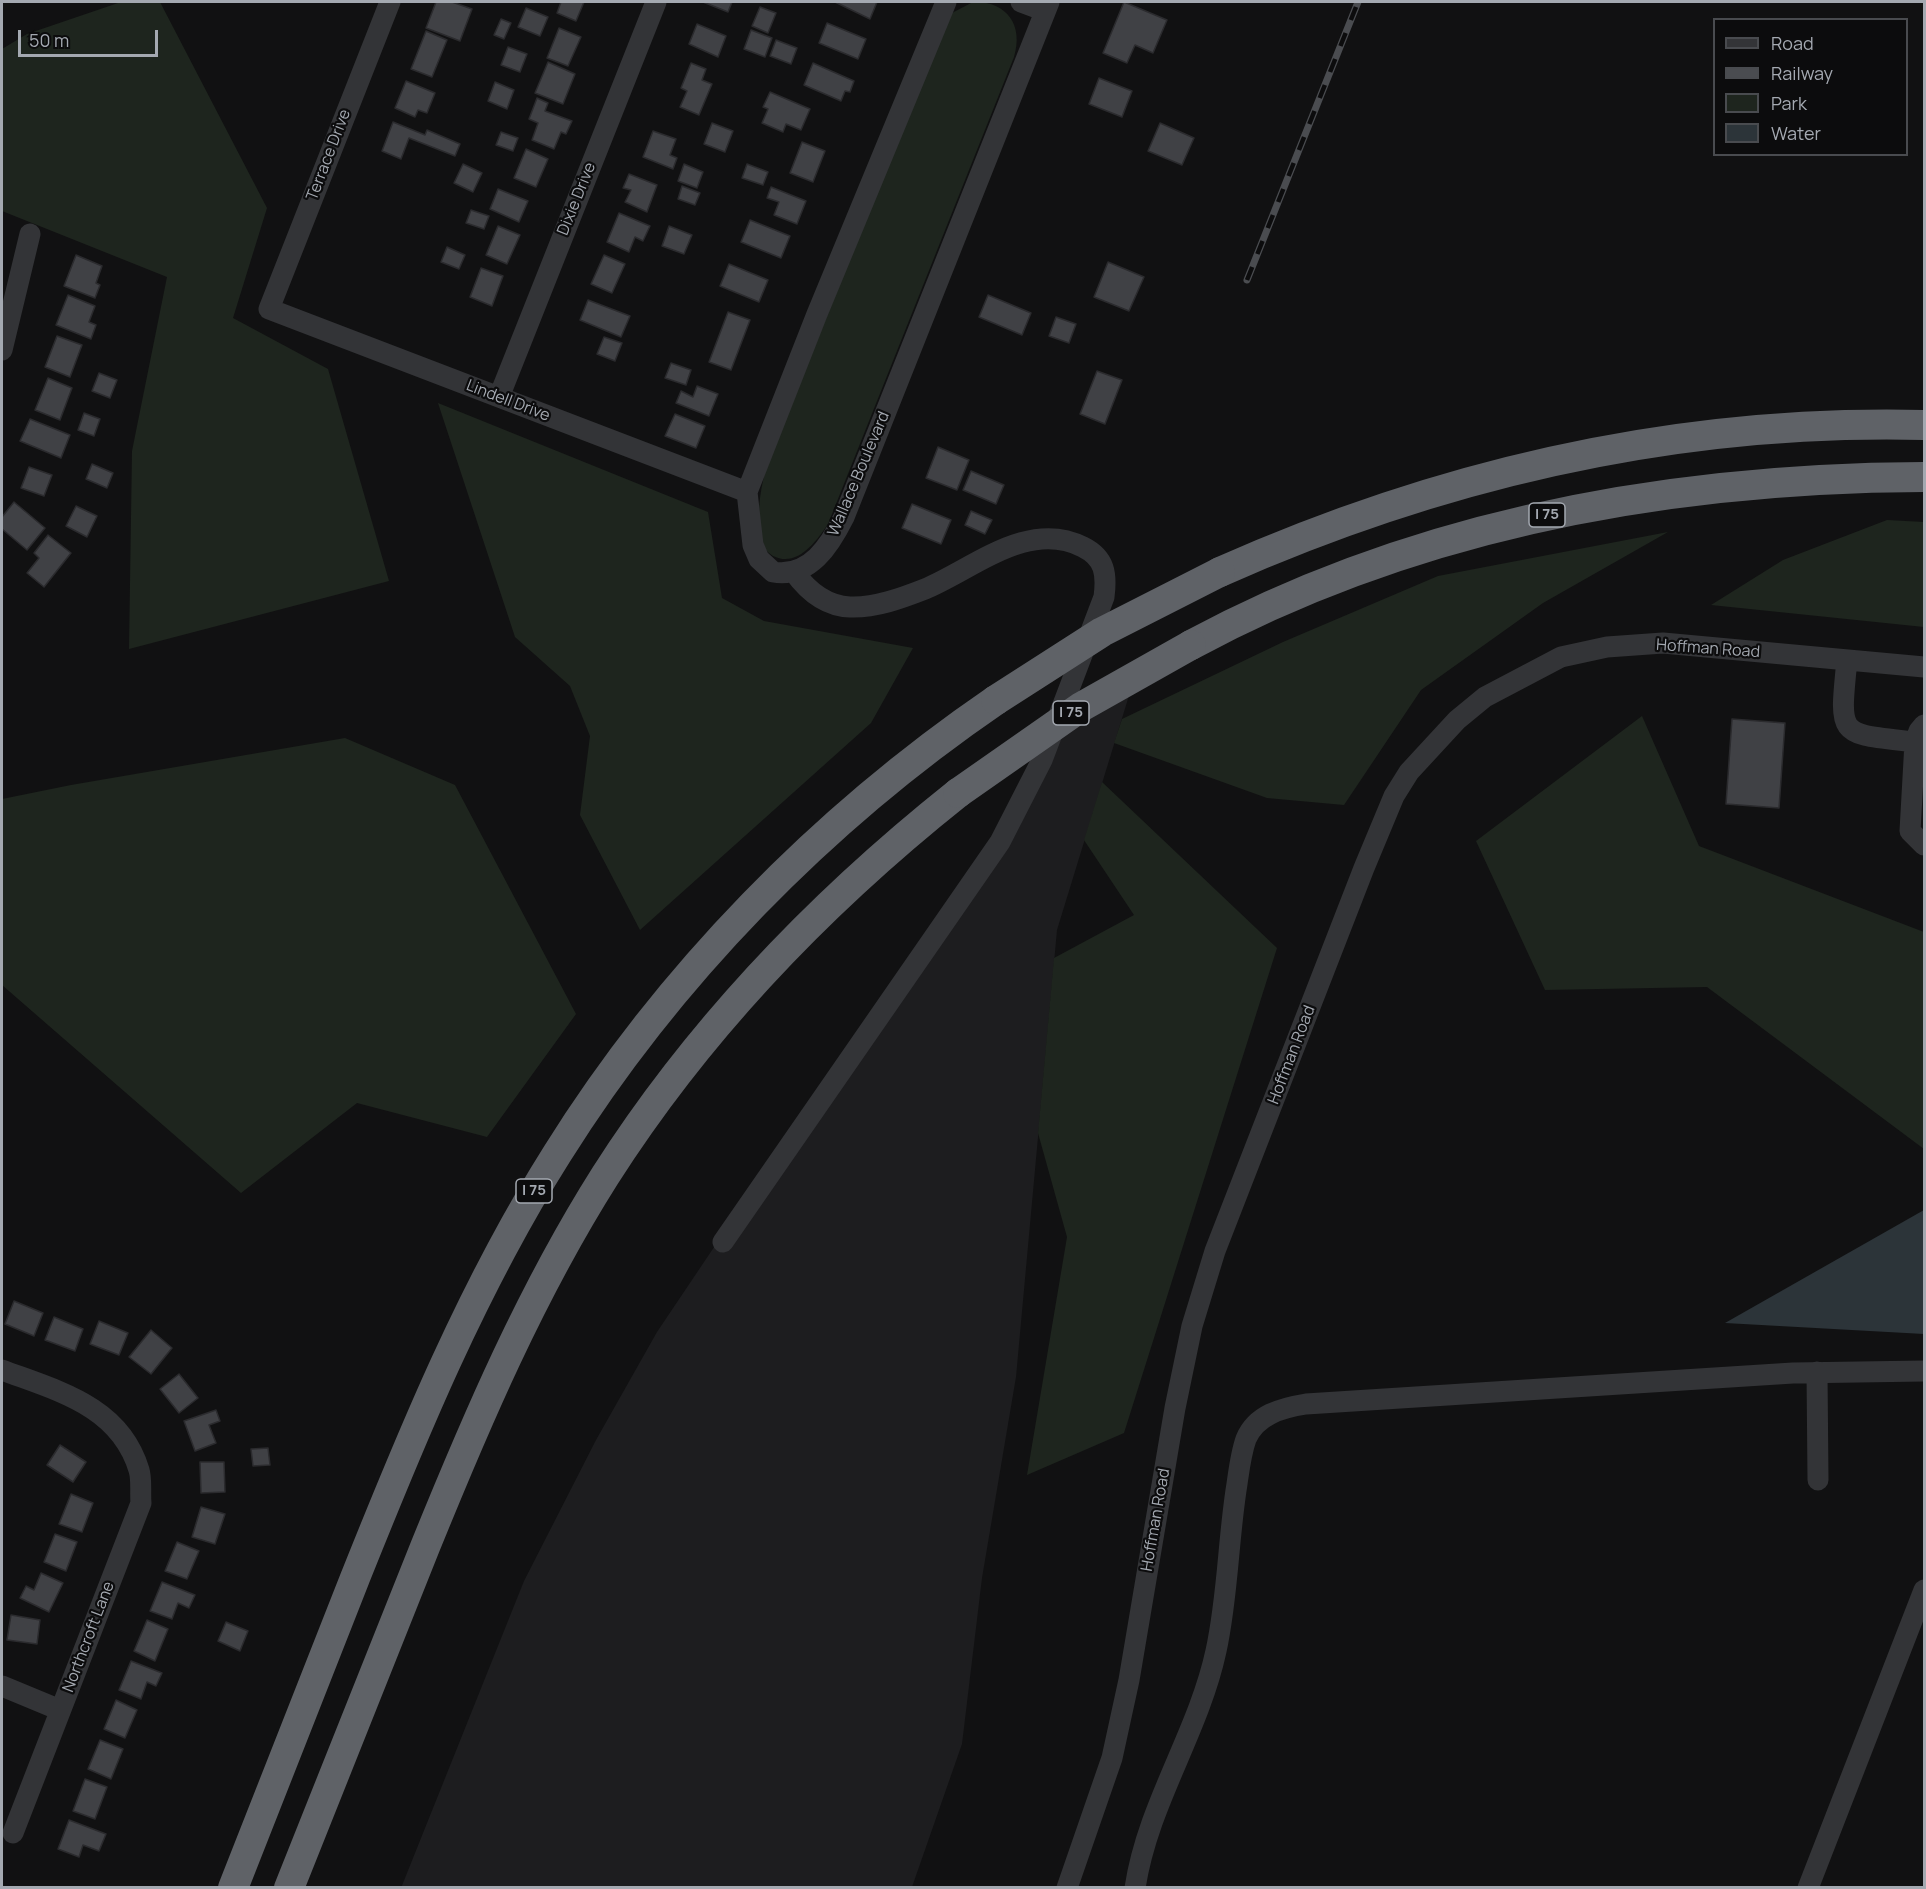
<!DOCTYPE html>
<html>
<head>
<meta charset="utf-8">
<style>
	body { margin:0 }
	#map { position:relative; width:1926px; height:1889px; overflow:hidden; background:#111112; font-family:Manrope,sans-serif }
	canvas { display:block }
	.frame { position:absolute; inset:0; border:3px solid #a4a9b1; pointer-events:none }
	.legend { position:absolute; left:1713px; top:18px; width:195px; height:138px; box-sizing:border-box; background:#0c0c0d; border:2px solid #494b4f; margin:0; padding:8px 10px; list-style:none; font-size:18px; color:#a4a9b1 }
	.legend li { display:flex; align-items:center; gap:12px; height:30px }
	.legend b { width:30px; border:2px solid #494b4f }
	.scale { position:absolute; left:18px; top:30px; width:140px; height:27px; box-sizing:border-box; border:3px solid #a4a9b1; border-top:0; padding-left:8px; font-size:18px; line-height:21px; white-space:nowrap; color:#a4a9b1; -webkit-text-stroke:4px #0c0c0d; paint-order:stroke }
</style>
</head>
<body>
<div id="map">
<canvas width="1926" height="1889"></canvas>
<div class="frame"></div>
<ul class="legend">
<li><b style="height:8px;background:#333437"></b>Road</li>
<li><b style="height:8px;background:#4a4c50"></b>Railway</li>
<li><b style="height:16px;background:#1e251e"></b>Park</li>
<li><b style="height:16px;background:#2c3439"></b>Water</li>
</ul>
<div class="scale">50 m</div>
</div>
<script>
const c = document.querySelector('canvas').getContext('2d');
c.lineJoin = 'round';
function fillPath(path, color) { c.fillStyle = color; c.fill(path, 'evenodd'); }
function stroke(path, color, width, dash) { c.strokeStyle = color; c.lineWidth = width; c.lineCap = dash ? 'butt' : 'round'; c.setLineDash(dash || []); c.stroke(path); }
function label(font, color, halo, rows, align = 'center') {
  c.font = font + ' Manrope,sans-serif'; c.lineWidth = 4.5; c.setLineDash([]); c.textBaseline = 'middle'; c.strokeStyle = halo; c.fillStyle = color; for (const [text, x, y, turn = 0] of rows) {
    c.save(); c.translate(x, y); c.rotate((+turn || 0) * Math.PI / 180); c.textAlign = isNaN(turn) ? turn : align; if (halo) c.strokeText(text, 0, 0); c.fillText(text, 0, 0); c.restore();
  }
}
const built = new Path2D(`
	M1135,676L1057,930L1016,1377L982,1578L962,1744L912,1887L401,1888L524,1581L596,1440L657,1332L921,939L987,849L1046,731Z`);
const green = new Path2D(`
	M121,2H160L267,208L233,318L328,369L389,581L129,649L132,451L167,277L2,211V49L27,34Z
	M973,2C1006,1 1024,24 1014,57L828,524C816,542 797,568 773,556C766,552 762,545 761,537C756,509 761,485 769,458L950,14Z
	M438,403L708,512L722,598L764,621L913,648L871,723L640,930L580,815L590,736L570,686L515,637Z
	M1887,520L1924,522V627L1711,605L1783,560Z
	M1668,532L1543,603L1421,690L1344,805L1267,798L1114,743L1122,719L1283,642L1438,576Z
	M1642,716L1699,846L1924,932V1149L1707,987L1545,990L1476,841Z
	M345,738L455,785L576,1014L487,1137L357,1103L241,1193L2,985V799L71,785Z
	M1102,782L1277,948L1124,1433L1027,1475L1067,1237L1038,1133L1054,958L1134,915L1084,840Z`);
const water = new Path2D(`
	M1924,1210V1334L1725,1323Z`);
const building = new Path2D(`
	M436,2H452L472,9L460,41L426,28Z
	M561,2H584L576,21L557,13Z
	M703,2H732L728,12Z
	M835,2H877L870,19Z
	M1124,2L1167,20L1153,53L1135,45L1127,63L1103,53Z
	M760,7L776,13L768,33L752,26Z
	M526,8L548,17L540,36L518,27Z
	M501,19L511,23L504,39L494,35Z
	M827,23L866,39L858,59L819,43Z
	M697,24L726,36L718,57L689,44Z
	M559,28L581,37L568,66L547,58Z
	M751,30L772,38L765,57L744,49Z
	M426,31L447,40L432,77L411,69Z
	M776,40L797,48L791,64L770,56Z
	M508,47L527,54L520,72L501,65Z
	M548,62L575,74L563,104L535,93Z
	M691,63L706,69L702,80L712,84L699,115L680,107L687,91L681,88Z
	M813,63L854,81L850,92L845,91L841,101L804,85Z
	M1099,78L1132,91L1122,117L1089,104Z
	M406,81L435,93L427,113L418,110L415,117L395,108Z
	M495,82L514,90L507,109L488,101Z
	M770,92L810,109L801,130L786,124L783,132L762,123L768,109L763,107Z
	M537,98L548,103L545,111L572,121L566,134L561,132L554,149L532,140L538,123L529,119Z
	M393,122L425,135L427,130L460,144L455,156L409,138L401,159L382,151Z
	M712,123L733,131L725,152L704,144Z
	M1160,123L1194,138L1182,165L1148,151Z
	M653,131L676,139L670,155L677,158L673,169L643,157Z
	M501,132L518,138L513,151L496,145Z
	M802,142L825,151L813,182L790,173Z
	M526,149L548,159L536,187L514,178Z
	M463,164L482,173L473,192L454,183Z
	M684,164L703,172L697,188L678,181Z
	M747,164L768,172L763,185L742,178Z
	M629,174L657,185L647,212L625,202L631,190L623,188Z
	M682,186L700,193L695,205L678,199Z
	M771,187L806,201L797,224L774,215L779,202L767,198Z
	M498,189L528,201L519,222L490,209Z
	M471,210L489,216L484,229L466,223Z
	M619,213L650,226L643,241L635,237L629,252L607,242Z
	M750,220L790,236L781,258L741,242Z
	M498,226L520,235L507,264L486,255Z
	M669,226L692,235L684,254L662,246Z
	M447,247L465,255L459,269L441,262Z
	M76,255L102,266L96,283L100,285L95,298L64,286Z
	M604,255L625,264L612,293L591,284Z
	M1108,262L1144,277L1129,311L1094,297Z
	M729,264L768,280L759,302L720,286Z
	M481,268L503,276L492,306L470,297Z
	M68,295L95,306L89,322L96,325L91,339L56,325Z
	M988,295L1031,313L1022,335L979,317Z
	M588,300L630,316L621,337L580,320Z
	M728,312L750,320L731,370L709,362Z
	M1056,317L1076,324L1069,343L1049,336Z
	M57,336L82,345L70,377L45,367Z
	M604,337L622,343L615,361L597,354Z
	M671,363L691,370L686,385L665,378Z
	M1097,371L1122,380L1105,424L1080,414Z
	M99,373L117,380L110,398L92,391Z
	M48,378L72,388L60,420L35,410Z
	M697,386L718,394L709,416L676,403L681,391L693,397Z
	M84,413L100,419L94,436L78,430Z
	M675,414L705,426L696,448L665,436Z
	M30,419L70,435L61,458L20,441Z
	M938,447L969,460L957,490L926,478Z
	M92,464L113,473L107,488L86,479Z
	M29,467L52,475L44,496L21,488Z
	M971,471L1004,485L996,504L963,490Z
	M14,502L45,528L27,550L2,529V517Z
	M912,504L951,520L941,544L902,528Z
	M76,506L97,516L87,537L66,526Z
	M971,511L992,520L985,534L965,525Z
	M48,535L71,553L44,587L27,573L39,558L34,553Z
	M1732,719L1785,723L1779,808L1726,804Z
	M14,1301L43,1313L34,1336L5,1324Z
	M54,1317L83,1329L75,1351L45,1340Z
	M99,1321L128,1333L119,1355L90,1344Z
	M151,1330L172,1348L151,1374L129,1357Z
	M179,1374L198,1398L179,1413L160,1389Z
	M216,1410L220,1421L209,1425L216,1443L195,1451L184,1421Z
	M60,1445L86,1462L73,1482L47,1465Z
	M268,1448L270,1465L253,1466L251,1449Z
	M200,1462H224L225,1492L201,1493Z
	M71,1494L93,1503L82,1532L59,1524Z
	M201,1507L225,1514L215,1544L192,1537Z
	M55,1534L77,1542L66,1571L44,1562Z
	M177,1542L199,1551L187,1579L165,1571Z
	M41,1573L63,1583L49,1612L20,1598L26,1586L34,1590Z
	M162,1582L195,1595L189,1608L178,1603L172,1619L150,1611Z
	M11,1615L40,1620L37,1644L7,1640Z
	M147,1620L168,1629L155,1661L134,1651Z
	M226,1622L248,1631L240,1651L218,1641Z
	M131,1661L162,1673L156,1686L147,1682L141,1699L119,1690Z
	M116,1700L137,1710L125,1738L104,1729Z
	M100,1740L123,1749L111,1779L88,1769Z
	M85,1779L107,1787L95,1819L73,1811Z
	M69,1820L106,1834L99,1851L83,1845L79,1857L58,1849Z`);
const minor = new Path2D(`
	M390,2L269,309L747,492
	M946,2L817,314L747,492L753,545L759,559L773,572C810,578 830,545 844,517L1049,2
	M1021,2L1045,11
	M2,350L30,234
	M499,397L656,2
	M1847,660C1839,739 1838,733 1915,742
	M1924,725L1919,731L1915,742L1910,831L1924,845
	M723,1242L1000,842L1042,760L1104,597C1107,574 1105,558 1083,547C1028,519 973,569 925,589C902,598 875,608 850,607C826,606 807,590 794,572
	M2,1370C58,1391 120,1406 139,1470C142,1480 140,1493 141,1503L13,1833
	M1817,1372L1818,1480
	M2,1686L60,1710
	M1067,1888L1112,1758L1129,1680L1175,1408L1192,1326L1215,1251L1364,868L1394,796L1409,772L1457,720L1485,697L1561,657L1607,647L1663,643L1924,667
	M1135,1888C1148,1803 1198,1734 1216,1651C1228,1597 1228,1539 1237,1484C1239,1470 1241,1453 1246,1439C1256,1415 1281,1408 1306,1404L1793,1373L1924,1371
	M1808,1888L1924,1590`);
const highway = new Path2D(`
	M1220,572C1443,473 1680,419 1924,425
	M1191,645C1417,523 1670,478 1924,477
	M233,1888C273,1784 314,1681 355,1578C413,1433 473,1287 557,1154C669,975 822,819 996,700
	M289,1888C334,1774 379,1660 425,1547C477,1419 531,1293 605,1176C700,1027 821,902 958,793`);
const rail = new Path2D(`
	M1247,280L1358,2`);
const highwayBridge = new Path2D(`
	M996,700L1102,632L1220,572
	M958,793L1081,707L1191,645`);
const shields = [
	[1547,515,36],
	[1071,713,36],
	[534,1191,36]
];
const shieldNames = [
	["I 75",1547,515],
	["I 75",1071,713],
	["I 75",534,1191]
];
const streetNames = [
	["Terrace Drive",329,155,-69],
	["Dixie Drive",577,199,-68],
	["Lindell Drive",508,401,21],
	["Wallace Boulevard",859,474,-67],
	["Hoffman Road",1708,649,4],
	["Hoffman Road",1292,1055,-69],
	["Hoffman Road",1156,1520,-80],
	["Northcroft Lane",89,1637,-69]
];
fillPath(built, '#1d1d1f');
fillPath(green, '#1e251e');
fillPath(water, '#2c3439');
fillPath(building, '#404145');
stroke(building, '#2b2b2e', 1.5);
stroke(minor, '#333437', 21);
stroke(highway, '#5f6267', 30);
stroke(rail, '#4a4c50', 7);
stroke(rail, '#0c0c0d', 4.5, [14]);
stroke(highwayBridge, '#5f6267', 30);
for (const [x, y, w] of shields) { const box = new Path2D(); box.roundRect(x - w / 2, y - 12, w, 24, 4.5); c.fillStyle = '#0c0c0d'; c.fill(box); stroke(box, '#a4a9b1', 1.5); }
label('bold 15px', '#a4a9b1', null, shieldNames);
label('16px', '#a4a9b1', '#0c0c0d', streetNames);
</script>
</body>
</html>
